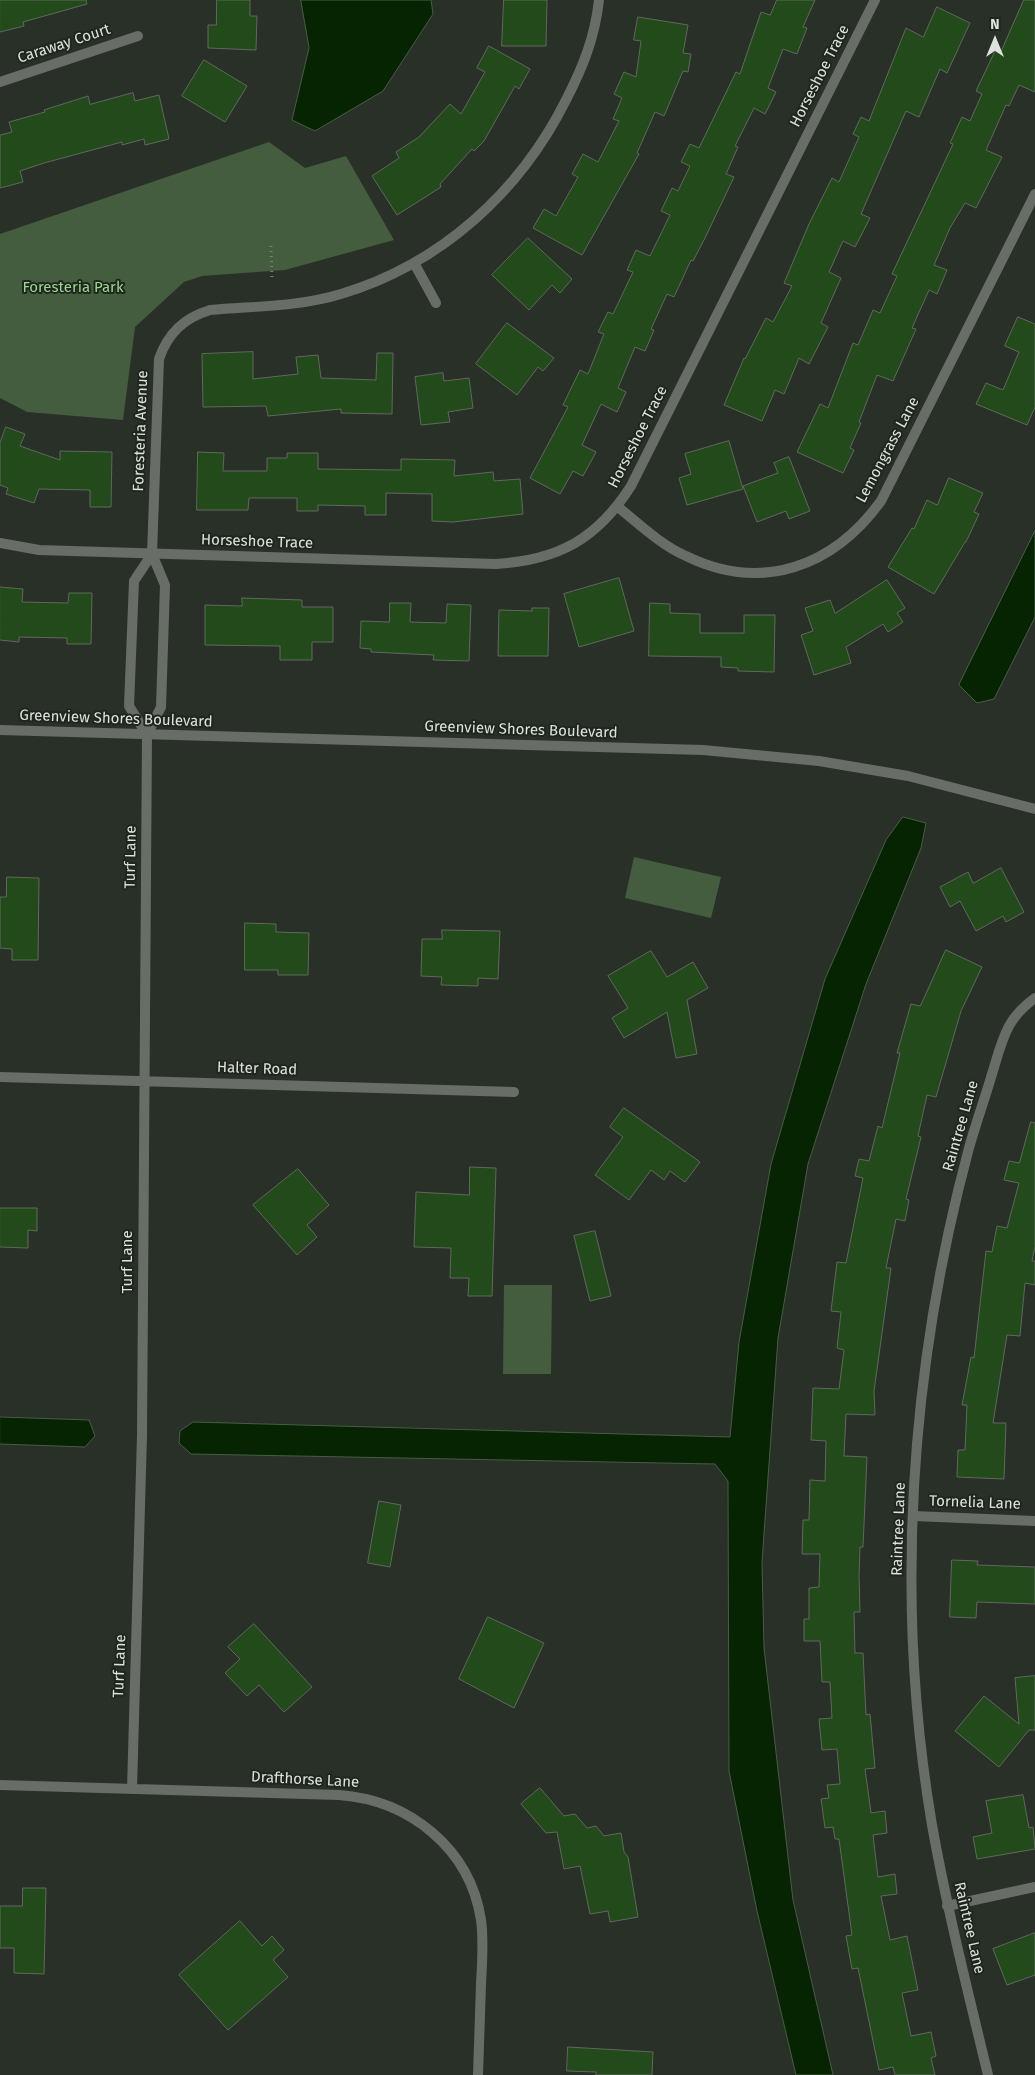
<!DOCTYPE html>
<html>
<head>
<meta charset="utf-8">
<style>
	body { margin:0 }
	#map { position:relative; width:1035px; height:2075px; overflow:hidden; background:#293028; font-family:"Fira Sans",sans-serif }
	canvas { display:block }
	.north { position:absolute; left:970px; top:15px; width:50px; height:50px; -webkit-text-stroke:4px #1f261e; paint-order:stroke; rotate:0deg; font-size:14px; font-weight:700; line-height:20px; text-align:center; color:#dee2dd }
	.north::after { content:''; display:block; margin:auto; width:18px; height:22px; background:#dee2dd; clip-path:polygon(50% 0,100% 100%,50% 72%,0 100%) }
</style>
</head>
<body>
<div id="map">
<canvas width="1035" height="2075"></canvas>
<div class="north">N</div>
</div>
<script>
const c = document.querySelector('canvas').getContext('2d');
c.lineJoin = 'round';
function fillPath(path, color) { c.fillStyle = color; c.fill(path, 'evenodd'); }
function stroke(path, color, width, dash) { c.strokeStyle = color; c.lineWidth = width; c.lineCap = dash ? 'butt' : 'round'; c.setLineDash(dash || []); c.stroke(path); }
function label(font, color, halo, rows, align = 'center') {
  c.font = font + ' "Fira Sans",sans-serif'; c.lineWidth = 4; c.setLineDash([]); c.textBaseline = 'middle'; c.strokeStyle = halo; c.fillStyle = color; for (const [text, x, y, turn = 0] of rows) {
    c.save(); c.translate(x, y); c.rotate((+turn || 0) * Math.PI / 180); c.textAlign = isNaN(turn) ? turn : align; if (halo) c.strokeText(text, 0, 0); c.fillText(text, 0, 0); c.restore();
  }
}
const green = new Path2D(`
	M269,142L305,168L346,156L394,240L285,270L202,276L184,282L135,327L123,420L27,412L0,398V234Z
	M634,857L721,877L711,918L625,898Z
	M504,1285H552L551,1374H503Z`);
const water = new Path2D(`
	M301,0H431L433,14L383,91L315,131L292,120L309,48Z
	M1035,531V617L994,699L977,703L959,685Z
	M903,817L926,823L921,848L866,984L808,1164L778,1338L762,1562L764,1648L793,1900L833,2075H796L757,1911L729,1771L728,1481L715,1464L191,1454L179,1443L180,1431L193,1422L730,1437L739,1342L771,1164L825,979L886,840Z
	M0,1417L89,1420L95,1436L85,1447L0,1444Z`);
const building = new Path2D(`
	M0,0H86L87,4L23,22L24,26L0,32Z
	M217,0H250V16H257L256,50L208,48V25H216Z
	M504,0H547L546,46H502Z
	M777,0H815L803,27L807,28L797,54L783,49L768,88L776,92L765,114L754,108L735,146L738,147L726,174L734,177L705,238L693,261L691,260L674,297L667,294L651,329L654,330L645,351L635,347L618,388L626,392L617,412L601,404L582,445L596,452L583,476L573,471L560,494L530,478L568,407L563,405L580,370L588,374L604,334L598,332L608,312L613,314L633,272L627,270L636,250L650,256L670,215L661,211L672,188L678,191L690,166L681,162L690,144L699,148L736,72L740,74L761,12L770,15Z
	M1024,0H1035V92L1019,85L1009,106L1006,105L986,150L1002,157L976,208L965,203L950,228L934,265L947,270L937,294L929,290L912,328L916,329L893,381L877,375L859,422L861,423L850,448L854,450L843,473L797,452L820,404L828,408L853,343L858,345L873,310L880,313L897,276L892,274L953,144L950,143L962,117L970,121L982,94L976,91L995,51L1000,53Z
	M937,7L970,23L947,73L940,69L919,117L906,111L861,214L870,218L855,247L843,241L829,272L841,278L821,323L828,327L809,364L799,358L784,394L775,390L762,421L724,405L744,358L745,359L766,318L773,322L792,286L784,283L809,224L832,178L839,182L859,137L853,134L861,117L869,121L906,28L923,37Z
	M638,17L688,25L683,53L691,54L688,72L683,71L664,116L655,112L637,153L639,154L582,255L533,228L544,209L556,216L578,177L572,174L583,154L598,162L619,121L613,119L622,98L614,94L624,72L636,77L641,41L634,40Z
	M489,46L530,69L519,89L515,86L484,141L474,151L472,149L440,184L441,187L397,215L372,176L399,158L396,152L419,137L450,104L461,114L485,72L477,68Z
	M204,60L247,86L225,122L182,96Z
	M133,93L135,101L159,95L169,139L145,145L144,139L122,145V142L44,163L20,171L23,182L0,188V135L12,132L9,122L45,112L44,110L88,96L90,104Z
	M528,238L572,279L560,293L552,285L529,310L492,275Z
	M1018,317L1035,324V407L1027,425L976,404L986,383L1003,390L1019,352L1005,346Z
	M507,323L554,358L543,371L538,367L517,395L476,364Z
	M253,352V379L298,374L296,357L318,355L321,378L376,380L377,353H393L392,414L341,413V409L268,416L266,406L203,407L202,354Z
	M443,373L444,381L469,378L473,408L448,412L450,422L421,425L415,377Z
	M6,427L25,434L20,446L60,460V451L112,452L111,507H90V490L39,489L34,503L6,494L8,488L0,485V443Z
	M729,441L743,489L687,505L679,478L691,474L685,454Z
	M198,452L224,453L223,471H267V458H287V453H318V469L401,470V459L455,460L454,476L493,472L494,481L520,479L523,514L453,522L432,521V494L386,493V515H365V506L318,505V511H297V498H249L248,510H197Z
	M789,457L810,511L789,519L786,511L757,522L743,486L778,473L774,463Z
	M949,478L983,493L974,512L979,514L966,542H965L934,594L888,567L912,528L914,529L927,500L937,505Z
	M619,578L634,631L579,647L564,594Z
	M887,580L905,608L897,613L903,622L888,632L883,624L846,647L851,663L814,675L801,635L813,631L805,608L830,600L835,613Z
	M0,587L23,589L22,602L68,603L69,593H92L91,644H67V638L19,637V642L0,640Z
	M242,598L302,600V607H333V642H312V660H280V646L205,645V605L242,606Z
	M390,603H411L410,622L446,623L447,604L471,605L469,661L433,660L434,655L371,652V649L360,648L361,621L389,622Z
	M650,603L670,604V613L700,614V633H744V615H775L774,672L738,671V668L721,667V657L649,656Z
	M532,608H549L548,656H498L499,610L532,611Z
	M1001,868L1024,912L1006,922L1003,916L976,931L960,901L950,907L940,887L968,872L973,883Z
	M7,877L39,878L38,960H12V949L0,948V897H6Z
	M245,923L276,924V932L309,933L308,975H278V970H245Z
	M442,930L500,931L498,979L478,978V986L441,985L442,977L421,976L422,939H442Z
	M946,950L982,967L961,1011L936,1097L927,1095L918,1136L921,1137L906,1199L909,1200L905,1221L896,1219L886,1268H891L874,1391L875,1415L846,1414L844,1456L867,1457L863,1547H860L859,1576L860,1612H854L855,1653H863L866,1715L870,1714L875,1768L865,1769L871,1813L885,1811L887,1833L873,1835L878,1877L895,1874L897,1894L881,1896L890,1940L907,1936L918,1990L902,1993L911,2036L931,2032L936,2056L931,2058L935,2075H895L893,2067L879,2070L858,1968L852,1969L846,1936L852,1935L839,1839H835L833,1827L825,1828L821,1799L829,1798L827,1785L840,1784L837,1749L822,1750L819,1719L832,1718L830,1682H822L820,1641H804V1619H809V1588L819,1587L820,1554H802L803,1520H809L810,1480L825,1481L826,1441L811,1440L813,1388L839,1389L844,1350L837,1348L841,1312L831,1311L837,1262L846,1263L863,1178L855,1176L859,1159L869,1161L878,1126L882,1128L900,1053H897L911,1004L920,1006Z
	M651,951L667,977L693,962L708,988L687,1000L697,1054L676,1058L667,1012L624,1038L612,1018L628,1008L608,976Z
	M624,1108L700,1162L685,1182L670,1171L664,1180L651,1170L629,1200L595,1175L623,1137L610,1127Z
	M1031,1122L1035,1123V1246L1032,1261H1035V1285L1025,1283L1020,1336L1007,1335L993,1423H1006L1004,1479L957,1477L958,1450H965L967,1405H962L971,1357L974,1358L986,1251L992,1252L997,1226L1007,1228L1019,1183L1004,1180L1009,1161L1019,1163Z
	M470,1167L496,1168L492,1296H468L469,1278H450L451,1248L414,1247L416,1192L469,1195Z
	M298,1169L329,1205L307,1225L317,1237L297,1255L253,1205Z
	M0,1208H37V1231L28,1230V1248L0,1247Z
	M595,1231L611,1296L590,1301L574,1236Z
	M379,1501L401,1505L390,1567L368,1563Z
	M952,1560L978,1561L977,1565L1035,1567V1604L977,1602L976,1618L950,1617Z
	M488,1617L544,1643L514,1708L459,1679Z
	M254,1624L312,1687L284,1712L259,1685L247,1696L225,1673L240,1659L228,1647Z
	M1035,1676V1730H1029L999,1767L955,1731L984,1696L1019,1724L1015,1678Z
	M540,1788L564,1816L575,1814L587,1828L596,1826L604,1836L621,1833L624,1852L628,1857L638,1917L610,1922L608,1911L590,1914L580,1866L564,1869L557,1832L546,1833L521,1804Z
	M1023,1795L1029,1828L1033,1827L1035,1849L977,1859L973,1837L992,1833L986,1801Z
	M23,1888H46L44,1974L14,1973V1948H0V1906H22Z
	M240,1921L262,1946L272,1936L284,1950L273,1960L288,1977L228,2030L179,1975Z
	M1035,1933V1975L1007,1985L993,1949Z
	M568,2047L653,2052L652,2075H596V2072L567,2071Z`);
const path = new Path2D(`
	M271,246L272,281`);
const minor = new Path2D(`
	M0,82L138,36
	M414,263L436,303
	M618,507C639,524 661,545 686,556C762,593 833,567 881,501L1035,194
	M0,543L39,550L496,564C559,560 597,539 631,486L875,0
	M147,735L129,706L134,581L152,554
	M0,1077L514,1092
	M913,1516L1035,1521
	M0,1785L339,1795C409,1800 470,1848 481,1920C484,1941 482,1963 481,1984C480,2014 479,2045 478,2075
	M132,1789L142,1435L147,735L161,707L165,585L152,554L159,359C168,333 184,318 210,310C255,306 298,307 341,294C441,264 520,192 566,100C583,67 595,37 599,0
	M947,1906L1035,1887
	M988,2075C968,1992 947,1909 932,1825C894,1601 910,1367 969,1148C976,1123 985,1098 992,1074C997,1058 1001,1041 1009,1026C1015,1015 1024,1006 1035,998`);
const tertiary = new Path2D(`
	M0,730L703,750L819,761L908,776L1035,809`);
const streetNames = [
	["Caraway Court",64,44,-18],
	["Horseshoe Trace",820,76,-63],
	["Foresteria Avenue",141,431,-88],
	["Horseshoe Trace",638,437,-63],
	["Lemongrass Lane",888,450,-62],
	["Horseshoe Trace",257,542,2],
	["Greenview Shores Boulevard",116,719,2],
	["Greenview Shores Boulevard",521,730,2],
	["Turf Lane",131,857,-89],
	["Halter Road",257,1069,2],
	["Raintree Lane",961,1126,-74],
	["Turf Lane",128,1262,-90],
	["Tornelia Lane",975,1503,2],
	["Raintree Lane",899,1529,-88],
	["Turf Lane",120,1666,-88],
	["Drafthorse Lane",305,1780,3],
	["Raintree Lane",969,1928,77]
];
const parkNames = [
	["Foresteria Park",73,288]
];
fillPath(green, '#445d3f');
fillPath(water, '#062402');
stroke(water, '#475d44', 1);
fillPath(building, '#234a1a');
stroke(building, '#60685e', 1);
stroke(path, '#797f78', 3, [1, 4]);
stroke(minor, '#696d68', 10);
stroke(tertiary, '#696d68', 10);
label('15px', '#dee2dd', '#1f261e', streetNames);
label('15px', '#9bd88e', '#1f261e', parkNames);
</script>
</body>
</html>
